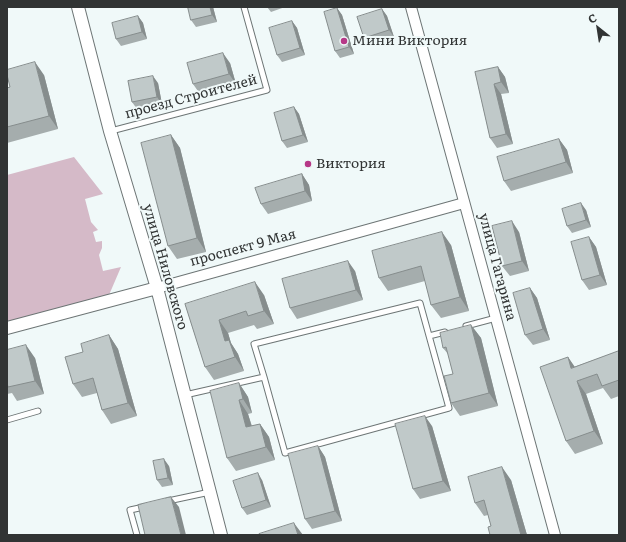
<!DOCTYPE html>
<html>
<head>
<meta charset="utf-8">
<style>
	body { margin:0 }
	#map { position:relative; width:626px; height:542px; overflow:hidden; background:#f0f9f9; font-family:Literata,serif }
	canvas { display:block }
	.frame { position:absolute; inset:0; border:8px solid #313434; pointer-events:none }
	.north { position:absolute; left:578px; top:8px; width:40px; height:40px; -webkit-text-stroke:3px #f0f9f9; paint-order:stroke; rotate:330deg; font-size:11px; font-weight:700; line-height:16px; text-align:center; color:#313434 }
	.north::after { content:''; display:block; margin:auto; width:14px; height:18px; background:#313434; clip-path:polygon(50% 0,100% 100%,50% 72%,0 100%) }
</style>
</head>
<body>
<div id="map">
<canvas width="626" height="542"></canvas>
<div class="frame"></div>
<div class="north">С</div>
</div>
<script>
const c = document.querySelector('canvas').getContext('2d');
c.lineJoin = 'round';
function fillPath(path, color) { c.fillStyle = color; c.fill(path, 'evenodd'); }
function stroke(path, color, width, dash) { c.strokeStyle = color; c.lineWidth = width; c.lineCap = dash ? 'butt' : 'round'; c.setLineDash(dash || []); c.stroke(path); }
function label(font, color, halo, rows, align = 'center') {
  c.font = font + ' Literata,serif'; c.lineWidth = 4; c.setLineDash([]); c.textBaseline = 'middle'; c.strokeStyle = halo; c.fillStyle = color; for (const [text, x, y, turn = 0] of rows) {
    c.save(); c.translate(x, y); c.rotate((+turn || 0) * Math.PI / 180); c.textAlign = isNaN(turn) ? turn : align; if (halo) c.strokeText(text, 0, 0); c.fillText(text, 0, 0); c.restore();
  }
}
const green = new Path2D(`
	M74,157L103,194L85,199L91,222L98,230L93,232L96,242L102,241V248L99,255L103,271L121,267L109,295L7,323V175Z`);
const service = new Path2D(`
	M111,131L267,90L244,7
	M466,326L496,318
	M429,336L445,332
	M185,395L264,377L254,344L420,303L449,408L285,453L264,377
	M7,420L38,411
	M168,501L210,492
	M137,535L130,510L144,507`);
const minor = new Path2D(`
	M411,7L555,535
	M157,288L464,203`);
const tertiary = new Path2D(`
	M78,7L110,131L157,288L221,535
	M7,328L157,288`);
const wall = new Path2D(`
	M188,7H213L217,22L196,27L191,20Z
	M267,7H285L271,12Z
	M337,8L342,15L354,54L340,58L335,51Z
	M382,9L387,16L394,37L369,45L364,38Z
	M138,16L143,23L147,39L121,46L116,39Z
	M292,21L297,28L305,55L282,62L277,55Z
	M230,63L236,84L200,94L193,84Z
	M498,67L505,77L509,93L501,94L513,144L497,148L490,138L475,72Z
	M44,75L58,129L7,143V88Z
	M158,83L162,104L137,109L132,102Z
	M294,107L299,114L308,142L287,148L282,141Z
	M171,135L180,148L206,252L177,259L168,246Z
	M559,139L567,150L573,173L511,191L504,181Z
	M302,174L309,185L312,201L268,214L261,204Z
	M586,210L591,227L572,233L567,226Z
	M519,232L529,271L510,276L502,266Z
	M589,237L596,247L607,285L589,290L582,280Z
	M451,245L469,311L441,318L431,305L425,281L388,291L379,278Z
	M355,271L363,300L297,319L290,308Z
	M530,288L537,298L550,340L533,345L525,335Z
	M264,295L274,324L257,329L254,325L228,333L231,343L238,354L244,371L214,380L205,367L185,304Z
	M471,325L481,338L498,406L460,416L451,403L453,374L448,354L443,348Z
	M109,335L118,349L137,416L111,424L102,410L97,393L82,397L73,384L83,352Z
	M7,350L35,358L44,394L17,401L12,393L7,394Z
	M619,351V396L611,399L603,388L586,394L603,444L575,454L566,441L568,357L574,367Z
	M239,383L248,397L252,413L248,414L252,426L260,424L269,437L275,460L236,471L227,458Z
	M432,426L451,491L420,499L413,489Z
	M318,446L325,457L342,521L312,529L305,519Z
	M169,466L173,485L162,487L157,480Z
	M262,480L271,507L247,515L242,508Z
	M511,480L527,535H490L491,526L488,515L484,516L475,503Z`);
const shadedWall = new Path2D(`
	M210,7H213L217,22L212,15Z
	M337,8L342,15L354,54L349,47Z
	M382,9L387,16L394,37L389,30Z
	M138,16L143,23L147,39L142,32Z
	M292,21L297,28L305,55L300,48Z
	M223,53L230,63L236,84L229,74Z
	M35,62L44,75L58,129L49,116Z
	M498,67L505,77L509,93L501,82Z
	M153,76L158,83L162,104L157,97Z
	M494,84L501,94L513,144L506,134Z
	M294,107L299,114L308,142L303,135Z
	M171,135L180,148L206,252L197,238Z
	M559,139L567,150L573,173L566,162Z
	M302,174L309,185L312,201L305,191Z
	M581,203L586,210L591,227L586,220Z
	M512,221L519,232L529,271L522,261Z
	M442,232L451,245L469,311L460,297Z
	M589,237L596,247L607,285L600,275Z
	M348,261L355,271L363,300L356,290Z
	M255,282L264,295L274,324L264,311Z
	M530,288L537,298L550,340L543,329Z
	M219,320L228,333L231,343L238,354L244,371L235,357L225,341Z
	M471,325L481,338L498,406L489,393Z
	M109,335L118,349L137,416L128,403Z
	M26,345L35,358L44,394L35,381Z
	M568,357L577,370L581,381L571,368Z
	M577,381L586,394L603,444L594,431Z
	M239,383L248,397L252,413L243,399Z
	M239,400L248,414L256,441L246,427Z
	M425,416L432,426L451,491L443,481Z
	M260,424L269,437L275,460L266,447Z
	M318,446L325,457L342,521L335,511Z
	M164,459L169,466L173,485L168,478Z
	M502,467L511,480L527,535H521Z
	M258,473L262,480L271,507L266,500Z
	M171,497L179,507L186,535H181Z
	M294,523L303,535H298Z`);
const building = new Path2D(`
	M188,7H210L212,15L191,20Z
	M337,8L349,47L335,51L324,12Z
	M382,9L389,30L364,38L357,17Z
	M138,16L142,32L116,39L112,23Z
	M292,21L300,48L277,55L269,28Z
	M223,53L229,74L193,84L187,63Z
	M35,62L49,116L7,127V88L10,87L7,75V70Z
	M498,67L501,82L494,84L506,134L490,138L475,72Z
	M153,76L157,97L132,102L128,81Z
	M294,107L303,135L282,141L274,113Z
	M171,135L197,238L168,246L141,143Z
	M559,139L566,162L504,181L497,157Z
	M302,174L305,191L261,204L255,188Z
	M581,203L586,220L567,226L562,209Z
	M512,221L522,261L502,266L492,226Z
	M442,232L460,297L431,305L421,266L379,278L372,251Z
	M589,237L600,275L582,280L571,242Z
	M348,261L356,290L290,308L282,279Z
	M255,282L264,311L248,316L246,311L219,320L225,341L229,340L235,357L205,367L185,304Z
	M530,288L543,329L525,335L513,293Z
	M471,325L489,393L451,403L444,376L453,374L446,347L443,348L440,333Z
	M109,335L128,403L102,410L93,378L73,384L65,357L83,352L81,344Z
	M26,345L35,381L8,387L7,383V350Z
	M619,351V380L602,386L597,374L577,381L594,431L566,441L540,367L568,357L571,368Z
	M239,383L243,399L239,400L246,427L260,424L266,447L227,458L210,391Z
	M425,416L443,481L413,489L395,424Z
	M318,446L335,511L305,519L288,454Z
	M164,459L168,478L157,480L153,461Z
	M502,467L521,535H490L488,527L491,526L484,500L475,503L468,477Z
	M258,473L266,500L242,508L233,481Z
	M171,497L181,535H145L138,505Z
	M294,523L298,535H259V534Z`);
const markers = [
	[344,41,4,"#b63887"],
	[308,164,4,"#b63887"]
];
const poiNames = [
	["Мини Виктория",352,41],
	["Виктория",316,164]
];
const streetNames = [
	["проезд Строителей",191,97,-15],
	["проспект 9 Мая",243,248,-15],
	["улица Ниловского",165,267,74],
	["улица Гагарина",497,267,75]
];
fillPath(green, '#d5bac8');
stroke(service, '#6d7575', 7);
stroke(minor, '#6d7575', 12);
stroke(tertiary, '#6d7575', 14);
stroke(service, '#fff', 5);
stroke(minor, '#fff', 10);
stroke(tertiary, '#fff', 12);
fillPath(wall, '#a5adad');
fillPath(shadedWall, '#868d8d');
fillPath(building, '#c0c9c9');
stroke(building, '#868d8d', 1);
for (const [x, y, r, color] of markers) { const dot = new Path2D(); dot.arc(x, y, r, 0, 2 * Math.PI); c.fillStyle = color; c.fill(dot); stroke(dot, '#f0f9f9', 1.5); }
label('14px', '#313434', '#f0f9f9', poiNames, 'left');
label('14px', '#313434', '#f0f9f9', streetNames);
</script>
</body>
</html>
